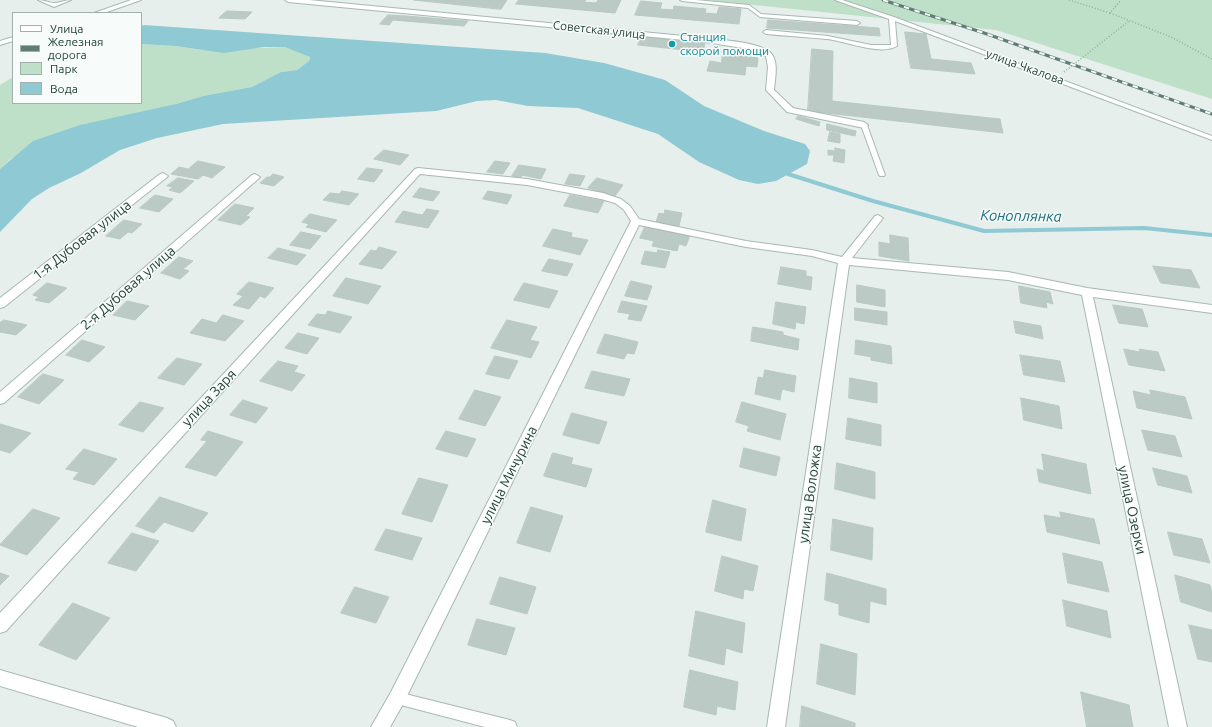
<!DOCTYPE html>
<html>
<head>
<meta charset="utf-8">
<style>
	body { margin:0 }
	#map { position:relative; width:1212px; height:727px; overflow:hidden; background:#e6efeb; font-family:Ubuntu,sans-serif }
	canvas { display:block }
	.legend { position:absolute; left:12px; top:12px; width:130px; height:92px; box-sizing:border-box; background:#f7fbf9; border:1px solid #a3b1ad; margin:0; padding:5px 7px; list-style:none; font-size:12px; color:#24423a }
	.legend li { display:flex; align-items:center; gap:8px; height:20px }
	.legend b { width:20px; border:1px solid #a3b1ad }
</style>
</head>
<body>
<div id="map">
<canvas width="1212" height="727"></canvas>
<ul class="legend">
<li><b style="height:5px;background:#fff"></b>Улица</li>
<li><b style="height:5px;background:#5f7d75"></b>Железная дорога</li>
<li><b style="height:11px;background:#bfe0c8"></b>Парк</li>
<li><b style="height:11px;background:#8ec9d4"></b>Вода</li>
</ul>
</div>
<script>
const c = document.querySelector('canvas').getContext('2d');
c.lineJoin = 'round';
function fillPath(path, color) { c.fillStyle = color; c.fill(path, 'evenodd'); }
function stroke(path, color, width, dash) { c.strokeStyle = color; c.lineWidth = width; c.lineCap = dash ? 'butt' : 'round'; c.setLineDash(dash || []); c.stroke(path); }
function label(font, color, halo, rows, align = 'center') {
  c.font = font + ' Ubuntu,sans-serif'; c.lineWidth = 3; c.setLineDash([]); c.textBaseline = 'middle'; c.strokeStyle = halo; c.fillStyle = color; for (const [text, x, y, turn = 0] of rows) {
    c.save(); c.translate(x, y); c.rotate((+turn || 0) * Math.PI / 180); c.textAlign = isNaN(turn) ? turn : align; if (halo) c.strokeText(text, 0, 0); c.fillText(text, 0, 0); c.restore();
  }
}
const green = new Path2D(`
	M706,0H1212V99L996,30Z
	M141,44L175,46L202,50L285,47L310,56L309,61L297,70L281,72L252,87L203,96L176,104L12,158L0,169V85L13,77V103H141Z`);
const water = new Path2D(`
	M144,25L545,53L604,63L665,80L704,106L764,131L805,144L810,151L807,164L776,181L758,184L739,180L699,162L658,134L578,108L528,106L496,100L477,101L436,111L223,124L157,138L120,150L81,173L49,188L32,199L0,232V169L33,141L80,125L176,104L203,96L252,87L281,72L297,70L309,61L310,57L285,47H264L224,53L175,46L141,44V26Z`);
const stream = new Path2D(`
	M788,174L873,201L984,231L1144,228L1212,235`);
const building = new Path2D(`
	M414,0H507L501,9Z
	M519,0H586L584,2L596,3L598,0H621L615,13L516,4Z
	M641,1L662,3L660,9L673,10L674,6L706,9L705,13L717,14L719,7L741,9L739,24L635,15Z
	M227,11L252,12L245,19L219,18Z
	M388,15L406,16L468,21L464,26L393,20L389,25L380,24Z
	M768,20L879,28L880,36L767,28Z
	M905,32L926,34L931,59L971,63L975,74L911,68Z
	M642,36L705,43L703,52L638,45Z
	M812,49L833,51L832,101L1000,119L1003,133L808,111Z
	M723,54L758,58L757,67L746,66L745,75L707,71L710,61L721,63Z
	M798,116L820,122L819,126L796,119Z
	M827,124L856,131L855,136L827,130Z
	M830,132L840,134V143L828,141Z
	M835,148L845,150L844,163L833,161L834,155H828V150L835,151Z
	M384,150L409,155L400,165L374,159Z
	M198,161L225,167L212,178L203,175L198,179L171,174L179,167L188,169Z
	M495,161L510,163L503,174L487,172Z
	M519,165L546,169L541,179L522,175L521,177L512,176Z
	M367,168L383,170L374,182L358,179Z
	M273,174L284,177L274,186L260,183L267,177H270Z
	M570,174L585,176L580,186L565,184Z
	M178,178L194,181L180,193L169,190L173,187L167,186Z
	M597,178L623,185L615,196L588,188Z
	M420,188L440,192L433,201L413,197Z
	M342,191L359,194L349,205L323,200L330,193L339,194Z
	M488,191L512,195L507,204L483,199Z
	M155,195L173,199L159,212L140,208Z
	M570,195L604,201L598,213L564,206Z
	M235,204L254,208L246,216L250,217L241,225L218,220Z
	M427,209L439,211L428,228L395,222L403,211L422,215Z
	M665,210L682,213L679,226L656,222L659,213L664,214Z
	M310,214L337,220L326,232L306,227L309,224L302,222Z
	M124,220L142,224L132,233L128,232L120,239L106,236Z
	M645,227L690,235L686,246L679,244L677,251L652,246L654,241L640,238Z
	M553,229L572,233L571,237L588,240L580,255L543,246Z
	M301,232L321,236L310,249L290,245Z
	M890,235L908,238L909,261L879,256V242L890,244Z
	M379,247L397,252L382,269L359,264L371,250L376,251Z
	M278,248L306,255L297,265L268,258Z
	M658,250L670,252L665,268L641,264L645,251L657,253Z
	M179,257L193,261L183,269L189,271L180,279L161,273Z
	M549,259L573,264L567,276L542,271Z
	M1153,266L1191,270L1200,288L1161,283Z
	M781,267L806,271V276L812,277L811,290L778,284Z
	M346,278L381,286L368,304L333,296Z
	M631,281L652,286L647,300L625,296Z
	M249,282L274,288L265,298L260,296L249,309L233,305L243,296L237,294Z
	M47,283L67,288L49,303L35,300L39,297L33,295Z
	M524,283L558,291L549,308L514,300Z
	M857,285L885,290V307L857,302Z
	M1019,286L1050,292L1053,304L1046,302L1047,308L1021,303Z
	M127,301L149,306L135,320L113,315Z
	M622,301L647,306L641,321L628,319L630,314L618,312Z
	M776,302L806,307L804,324L796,322L795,329L773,324Z
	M1113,305L1142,309L1148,327L1119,323Z
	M855,308L887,312V325L855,320Z
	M328,311L352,317L340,333L308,325L317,314L325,315Z
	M223,315L244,321L225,341L190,333L202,319L216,323Z
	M4,320L27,325L16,335L0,332V323Z
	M507,320L537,327L530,340L539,342L531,358L491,348Z
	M1014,321L1041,326L1043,339L1016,333Z
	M753,327L783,332V335L799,339L798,350L751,341Z
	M298,333L319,338L307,354L285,348Z
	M605,334L638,342L634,354L627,353L624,359L597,353Z
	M82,340L105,347L89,362L66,355Z
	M856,340L891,346L892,364L871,360V357L855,354Z
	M1124,349L1140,352L1139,349L1158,352L1165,371L1129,365Z
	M1020,355L1060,361L1065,382L1024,375Z
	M495,356L518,361L509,379L486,374Z
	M177,358L202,364L184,385L158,378Z
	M278,361L298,366L294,372L305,375L292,391L260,381Z
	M765,370L796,376L794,392L782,389L780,400L755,394L758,377L763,378Z
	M592,371L630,379L624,396L585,388Z
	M43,374L64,380L39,404L18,397Z
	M850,378L877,383V403L849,398Z
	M475,390L501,397L485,426L459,419Z
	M1150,390L1185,397L1192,419L1137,408L1133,391L1151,395Z
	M1021,398L1059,406L1062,429L1024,420Z
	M243,400L268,408L256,423L230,415Z
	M140,402L164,408L143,432L119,425Z
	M742,402L786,414L780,440L747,431L749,426L736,422Z
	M572,413L607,422L599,444L563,435Z
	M848,418L881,425V446L846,439Z
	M0,424L31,433L10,453L0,450Z
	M1142,430L1175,436L1182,457L1148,450Z
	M208,431L243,442L216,476L185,467L207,441L201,440Z
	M446,431L476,439L467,457L436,449Z
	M744,448L780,457L776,476L740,467Z
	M84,449L117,459L94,485L73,479L79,472L66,469Z
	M553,453L573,458L571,464L592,469L586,487L544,476Z
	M1042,454L1086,464L1091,494L1039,482L1037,469L1044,471Z
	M837,463L875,472V499L835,489Z
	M1153,468L1187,476L1192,493L1158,485Z
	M419,478L448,485L432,522L402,514Z
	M160,497L208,513L193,532L164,522L154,533L136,526Z
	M713,500L746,509L741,541L706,532Z
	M531,507L563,516L550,552L517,543Z
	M33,509L60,518L27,555L0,545Z
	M1060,512L1094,519L1100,544L1047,532L1044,515L1061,518Z
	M833,519L873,528L872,560L831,550Z
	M386,529L422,538L412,560L375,550Z
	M1168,532L1202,539L1210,563L1174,555Z
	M132,533L159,541L136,571L108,563Z
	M1063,553L1102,562L1109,592L1068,583Z
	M722,556L758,566L753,591L744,589L743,599L715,591Z
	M0,573L9,576L0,585Z
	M827,573L886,589V605L870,601L869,623L839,615V604L825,600Z
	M1175,575L1210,585L1212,593V612L1181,602Z
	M500,577L536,587L527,614L490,604Z
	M355,587L389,597L376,623L341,613Z
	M1063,600L1107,611L1111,638L1067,626Z
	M73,603L110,618L76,660L39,645Z
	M696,611L745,623L742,653L726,648L724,665L689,656Z
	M477,619L515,628L506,655L468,645Z
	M1189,625L1212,630V662L1198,659Z
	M821,644L857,654L855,695L817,684Z
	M690,670L738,682L735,710L717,706L716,715L684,707Z
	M1081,692L1129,705L1133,727H1087Z
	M802,706L855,723V727H800Z`);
const path = new Path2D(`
	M1069,0L1110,13L1121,0
	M1110,13L1171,37L1212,59
	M1064,72L1129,21`);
const lane = new Path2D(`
	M38,0C44,0 50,3 54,3C60,3 65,0 71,0L54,7Z
	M680,0H696L749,5L761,14L857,21L860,23L857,25L760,17L748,8L682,1Z
	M835,0H842L894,17L1212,136V140L895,21L897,46C881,56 845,41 827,39C807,37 786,36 766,34L763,32L766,30L828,36L871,45H891L889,19Z
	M864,123L867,125L885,175L884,176H880L879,175L861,125Z
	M397,692L510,720L515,722L517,727H485L397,704L393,702L391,698L393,694Z`);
const street = new Path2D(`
	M131,0H141L104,13H94Z
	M285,0H309L705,38C720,40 766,42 773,56C778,65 775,79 774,90L793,108L864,122L868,125L864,128L787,112L766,90L768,67L766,56L749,49L705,42L288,2Z
	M13,37V41L0,45V41Z
	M418,168L527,179L603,193L621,199L630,206L639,219L746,241L812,250L842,257L875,216L878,215L883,218L852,258L1008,272L1087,288L1212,305V313L1093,297L1187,727H1169L1082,295L1008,280L849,265L785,727H767L838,263L812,256L746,247L639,225L403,704L390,727H371L391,692L631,221L624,210L615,203L601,199L527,185L420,174L6,631L0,633V613L415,169Z
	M163,173L168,176L166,178L4,307L0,308V298L160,174Z
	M255,174L260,177L258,179L4,403L0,404V392L252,175Z
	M0,670L167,718L173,721L176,727H138L0,686Z`);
const rail = new Path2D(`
	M883,0L984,33L1212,114`);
const markers = [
	[672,44,4,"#0f9aa8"]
];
const farStreetnames = [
	["Советская улица",599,30,6],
	["улица Чкалова",1025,67,20]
];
const farCulturenames = [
	["Станция",680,37],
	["скорой помощи",680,51]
];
const streetNames = [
	["1-я Дубовая улица",82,240,-38],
	["2-я Дубовая улица",128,288,-41],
	["улица Заря",209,398,-47],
	["улица Мичурина",509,475,-63],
	["улица Воложка",810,494,-82],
	["улица Озерки",1132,510,78]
];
const waterNames = [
	["Коноплянка",1021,216,1]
];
fillPath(green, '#bfe0c8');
fillPath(water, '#8ec9d4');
stroke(stream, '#8ec9d4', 4);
fillPath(building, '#bbcac4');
stroke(building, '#b8c9c2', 1);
stroke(lane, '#a8b8b2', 2);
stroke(street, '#a8b8b2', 2);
stroke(path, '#86b3a5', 1.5, [1, 2]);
fillPath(lane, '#fff');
fillPath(street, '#fff');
stroke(rail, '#5f7d75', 3);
stroke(rail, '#f7fbf9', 2, [5.5]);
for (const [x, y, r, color] of markers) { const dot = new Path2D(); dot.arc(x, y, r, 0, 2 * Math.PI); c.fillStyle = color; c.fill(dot); stroke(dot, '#f7fbf9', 1.5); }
label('12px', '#24423a', '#f7fbf9', farStreetnames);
label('12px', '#0d838f', '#f7fbf9', farCulturenames, 'left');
label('14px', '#24423a', '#f7fbf9', streetNames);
label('italic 15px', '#1c6f80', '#f7fbf9', waterNames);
</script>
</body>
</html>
